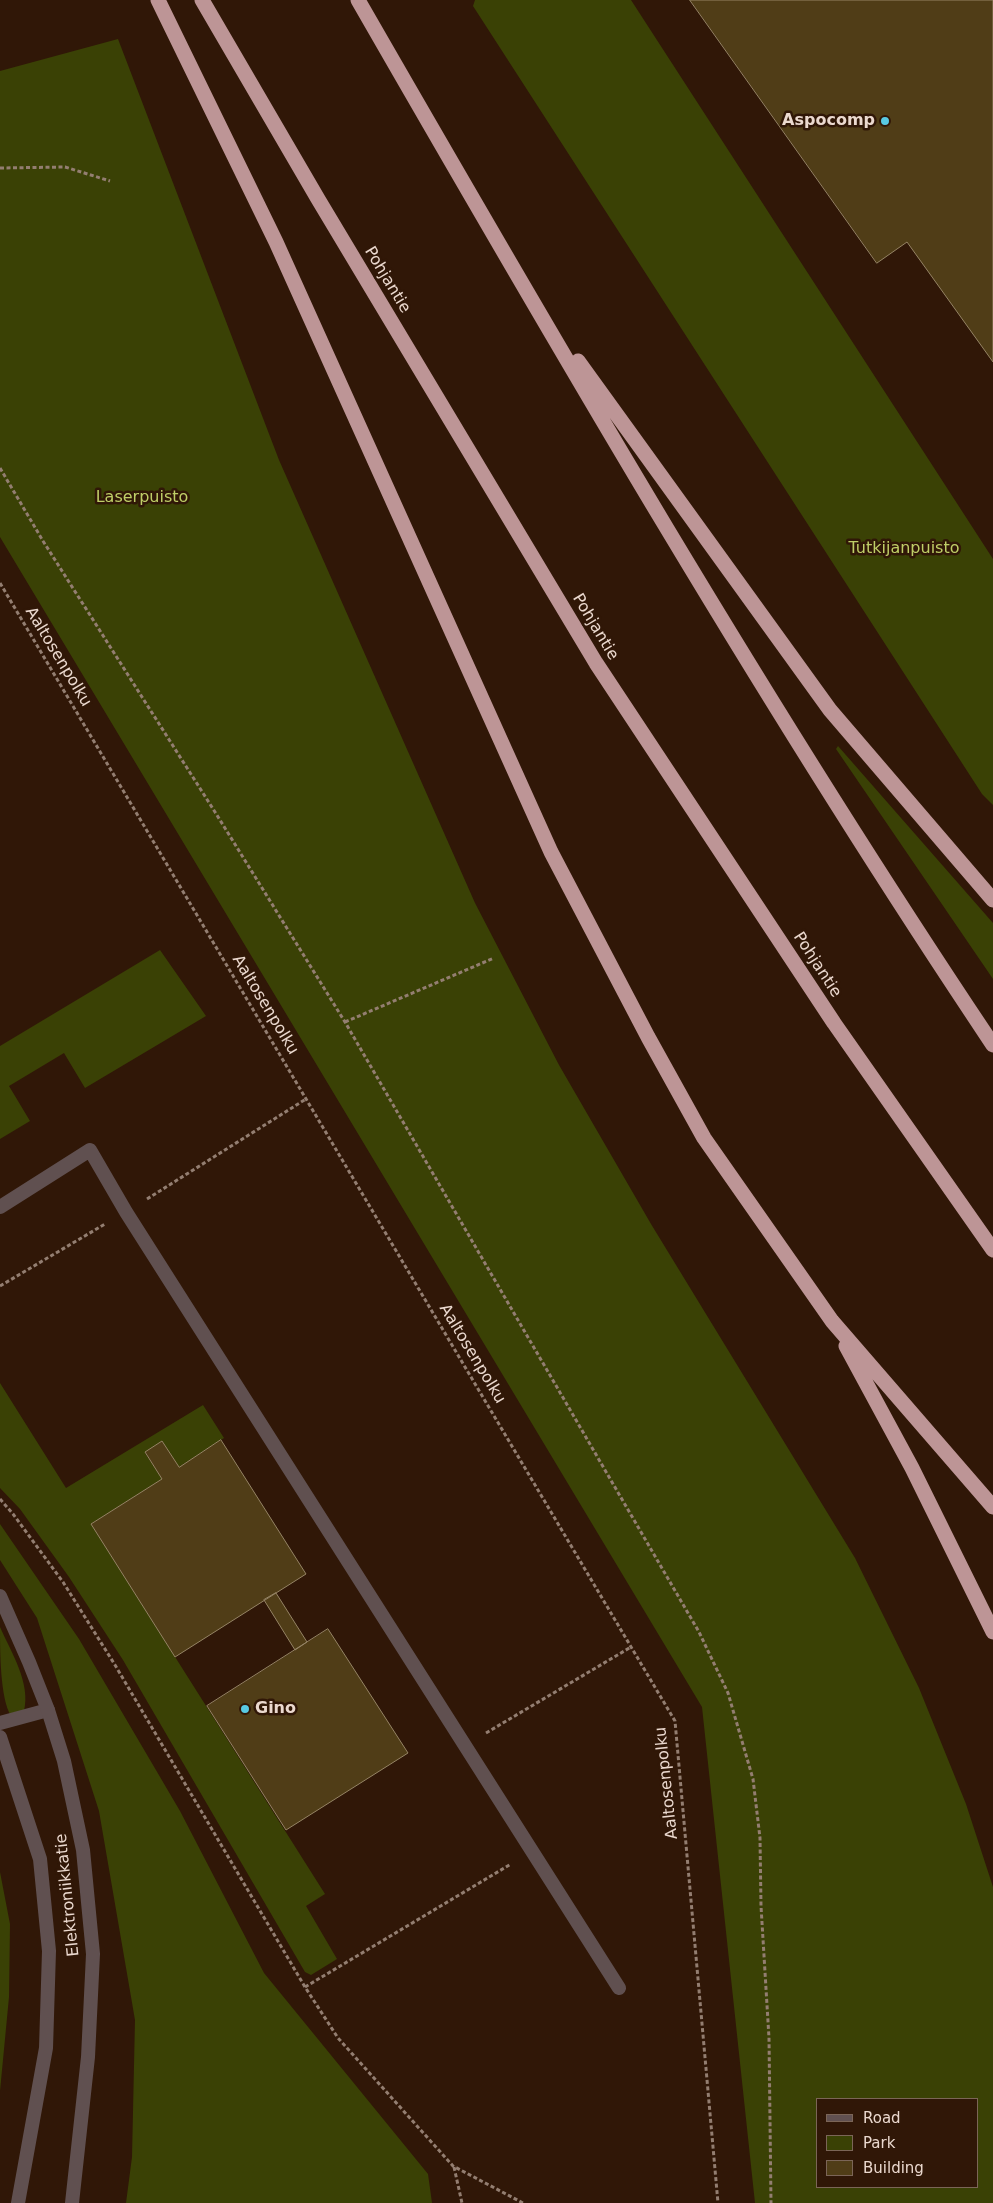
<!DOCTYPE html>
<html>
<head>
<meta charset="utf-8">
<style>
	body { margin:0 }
	#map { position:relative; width:993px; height:2203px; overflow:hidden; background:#301707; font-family:"DejaVu Sans",sans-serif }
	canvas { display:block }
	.legend { position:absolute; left:816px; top:2098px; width:162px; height:90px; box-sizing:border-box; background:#301707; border:1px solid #7b6557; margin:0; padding:6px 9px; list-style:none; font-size:15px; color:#ebd9cf }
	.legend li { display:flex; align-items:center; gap:10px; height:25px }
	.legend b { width:25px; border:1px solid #7b6557 }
</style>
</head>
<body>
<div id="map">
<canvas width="993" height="2203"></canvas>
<ul class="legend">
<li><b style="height:6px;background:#605050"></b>Road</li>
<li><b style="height:14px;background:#3a4105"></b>Park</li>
<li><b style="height:14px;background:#503d17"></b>Building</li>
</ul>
</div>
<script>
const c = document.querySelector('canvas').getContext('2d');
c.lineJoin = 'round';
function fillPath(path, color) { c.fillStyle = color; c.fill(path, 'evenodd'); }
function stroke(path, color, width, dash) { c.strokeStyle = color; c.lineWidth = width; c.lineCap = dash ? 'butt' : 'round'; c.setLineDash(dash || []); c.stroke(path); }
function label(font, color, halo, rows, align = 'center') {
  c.font = font + ' "DejaVu Sans",sans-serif'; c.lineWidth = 5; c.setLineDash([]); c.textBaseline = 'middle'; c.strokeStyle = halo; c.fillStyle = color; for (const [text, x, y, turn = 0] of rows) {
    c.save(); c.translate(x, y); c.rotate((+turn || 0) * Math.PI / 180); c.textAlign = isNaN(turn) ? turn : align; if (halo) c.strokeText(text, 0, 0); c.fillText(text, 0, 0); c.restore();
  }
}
const green = new Path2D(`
	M475,0H631L993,559V805L982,794L473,6Z
	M118,39L279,460L475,903L559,1065L651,1224L855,1558L919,1688L966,1804L993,1887V2203H755L702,1707L0,537V71ZM817,2099H977V2187H817Z
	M838,746L993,923V979L836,749Z
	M160,950L206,1016L85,1088L64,1053L9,1086L30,1121L0,1139V1046Z
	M0,1383L66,1488L203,1405L224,1438L179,1467L162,1441L145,1453L162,1479L91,1524L325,1894L306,1906L337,1959L311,1975L305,1972L123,1660L69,1577L20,1509L0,1488Z
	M0,1524L79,1639L180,1811L264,1973L428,2174L432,2203H126L132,2157L135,2020L99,1811L37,1618L0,1560Z
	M0,1627C11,1652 31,1683 24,1711L11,1716C0,1698 0,1651 0,1627Z
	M0,1872L10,1924L9,1997L0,2091Z`);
const building = new Path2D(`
	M690,0H993V362L907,242L877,263Z
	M221,1440L306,1574L175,1657L91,1524L162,1479L145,1452L162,1441L179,1467Z
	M276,1593L307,1642L295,1650L264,1600Z
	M328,1629L408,1753L286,1830L207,1706Z`);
const path = new Path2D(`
	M0,168L65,167L110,181
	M0,468L43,541L215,812L345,1022L699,1632L728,1693L753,1779L760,1838L761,1906L769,2038L771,2203
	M0,583L675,1721L718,2203
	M345,1022L494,958
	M147,1199L306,1099
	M0,1286L105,1224
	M0,1499L13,1514L63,1582L115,1665L305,1987L338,2038L453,2166L523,2203
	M486,1733L631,1647
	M305,1987L511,1864
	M454,2167L462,2203`);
const service = new Path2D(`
	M0,1207L90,1150L126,1212L619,1988
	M0,1723L48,1710`);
const minor = new Path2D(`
	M0,1596L29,1662L48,1710L64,1761L83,1850L93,1954L88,2057L72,2203
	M0,1737L40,1859L49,1951L46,2048L18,2203`);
const motorway = new Path2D(`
	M158,0L276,242L551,852L648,1037L704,1138L832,1321L993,1507
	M202,0L318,199L596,663L834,1023L993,1250
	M358,0C561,353 766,706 993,1045
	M578,361L830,710L993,900
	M846,1346L912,1468L993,1632`);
const markers = [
	[885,121,5,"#58c9e3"],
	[245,1709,5,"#58c9e3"]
];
const poiNames = [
	["Aspocomp",875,121],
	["Gino",255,1709,"left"]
];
const streetNames = [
	["Pohjantie",387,280,59],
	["Pohjantie",595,627,59],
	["Aaltosenpolku",58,657,59],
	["Pohjantie",817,965,57],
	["Aaltosenpolku",265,1005,59],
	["Aaltosenpolku",472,1354,59],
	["Aaltosenpolku",667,1783,-96],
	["Elektroniikkatie",68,1895,-96]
];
const parkNames = [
	["Laserpuisto",142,498],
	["Tutkijanpuisto",904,549]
];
fillPath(green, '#3a4105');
fillPath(building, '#503d17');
stroke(building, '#958465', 1);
stroke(path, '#937e71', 3, [4, 2.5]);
stroke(service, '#605050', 14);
stroke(minor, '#605050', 14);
stroke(motorway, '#bd9596', 15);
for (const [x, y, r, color] of markers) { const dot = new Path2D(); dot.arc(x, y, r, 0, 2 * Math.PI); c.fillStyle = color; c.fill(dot); stroke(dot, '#301707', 2); }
label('bold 16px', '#ebd9cf', '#301707', poiNames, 'right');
label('16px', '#ebd9cf', '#301707', streetNames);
label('16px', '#bfce67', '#301707', parkNames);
</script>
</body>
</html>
